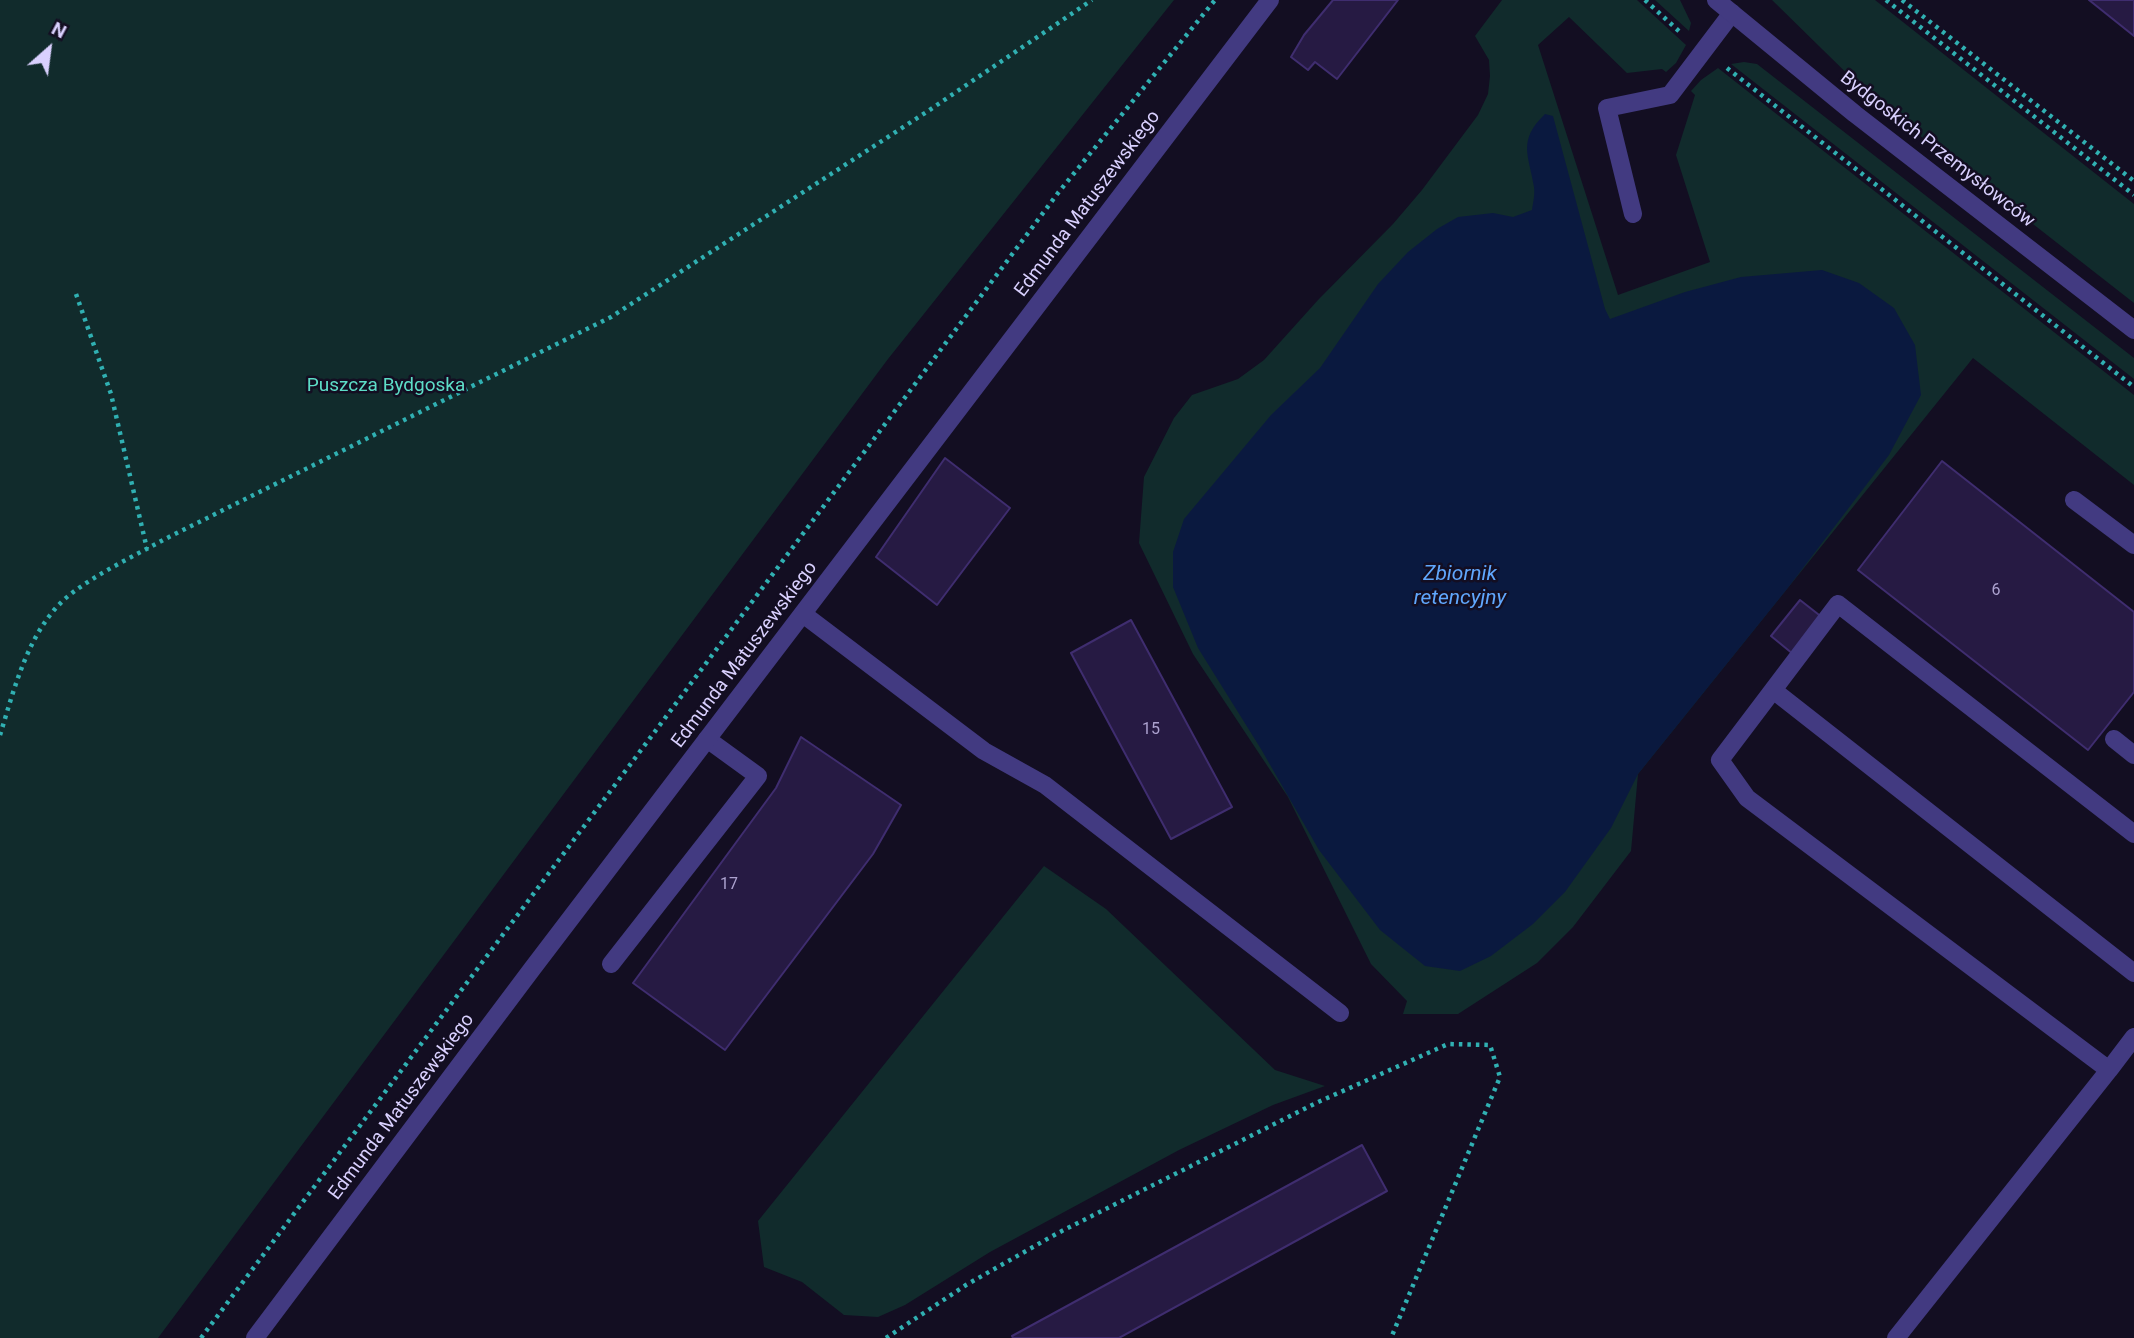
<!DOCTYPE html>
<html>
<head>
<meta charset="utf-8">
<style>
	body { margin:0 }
	#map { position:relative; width:2134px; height:1338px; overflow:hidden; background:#130e22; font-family:Roboto,sans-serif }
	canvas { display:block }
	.north { position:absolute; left:14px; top:14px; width:70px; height:70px; -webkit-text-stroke:5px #130e22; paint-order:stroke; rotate:28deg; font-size:19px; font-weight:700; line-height:28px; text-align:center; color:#d9d0fe }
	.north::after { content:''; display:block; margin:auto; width:24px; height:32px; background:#d9d0fe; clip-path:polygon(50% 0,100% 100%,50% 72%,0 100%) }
</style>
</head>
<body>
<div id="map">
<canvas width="2134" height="1338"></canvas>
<div class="north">N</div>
</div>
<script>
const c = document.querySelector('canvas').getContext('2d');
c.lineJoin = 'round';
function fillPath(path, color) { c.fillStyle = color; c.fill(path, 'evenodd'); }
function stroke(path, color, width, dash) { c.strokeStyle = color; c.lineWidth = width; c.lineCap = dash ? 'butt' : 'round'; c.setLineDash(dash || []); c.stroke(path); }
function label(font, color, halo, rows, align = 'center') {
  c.font = font + ' Roboto,sans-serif'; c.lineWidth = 5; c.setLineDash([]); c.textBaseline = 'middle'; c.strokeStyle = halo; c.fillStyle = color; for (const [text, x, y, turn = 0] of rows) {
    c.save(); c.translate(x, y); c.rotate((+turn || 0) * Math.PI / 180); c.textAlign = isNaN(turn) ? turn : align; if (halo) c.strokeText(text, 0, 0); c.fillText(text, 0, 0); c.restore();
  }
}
const green = new Path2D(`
	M0,0H1174L888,359L158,1338H0Z
	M1502,0H1637L1686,45L1676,63L1666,72L1662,69L1627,73L1569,17L1538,45L1618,295L1710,262L1676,155L1695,95L1691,91L1701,80L1718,68L2134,395V485L1973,358L1638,774L1631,851L1573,927L1537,963L1458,1014H1403L1407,1001L1371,964L1288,797L1193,654L1139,543L1144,477L1174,418L1192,395L1238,379L1264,360L1318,300L1393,224L1422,190L1478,115L1488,94L1490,76L1489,60L1475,36Z
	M1655,0H1680L1691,23L1689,31Z
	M1772,0H1875L2134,204V303L1873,99Z
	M1744,62L1757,64L1766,71L2134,358V379L1731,64Z
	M1044,866L1106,909L1275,1070L1325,1086L1273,1105L1179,1150L990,1252L905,1305L878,1317L844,1315L802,1282L764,1267L758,1221Z`);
const water = new Path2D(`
	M1545,114L1553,116L1605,309L1610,319L1685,292L1741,277L1822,270L1859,283L1894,308L1915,345L1921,395L1889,455L1787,589L1638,774L1611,828L1565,892L1533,924L1491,956L1460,971L1425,966L1380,930L1319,850L1261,749L1198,648L1173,587V552L1184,519L1271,415L1320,368L1378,284L1408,252L1437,229L1458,217L1493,213L1513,217L1532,210C1533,203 1535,195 1534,187C1529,155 1517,141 1545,114Z`);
const building = new Path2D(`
	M1333,0H1398L1337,79L1315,62L1308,70L1291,57L1304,35Z
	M2089,0H2134V36Z
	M945,458L1010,508L937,605L876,557Z
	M1942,461L2134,612V692L2088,750L1858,570Z
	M1800,600L1823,618L1793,654L1771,636Z
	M1131,620L1232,807L1171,839L1071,653Z
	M801,737L901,805L873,854L725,1050L633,983L776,788Z
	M1362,1145L1387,1191L1119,1338H1013L1012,1336Z`);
const path = new Path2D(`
	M1645,0L1681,33
	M1886,0L2134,195
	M1902,0L2134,181
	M1727,68L2134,387
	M76,294L111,394L147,549
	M0,735C15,687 29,626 72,593C100,572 134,556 165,539L611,317L928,111L1092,0
	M201,1338L1058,193L1215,0
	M886,1338L966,1285L1056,1234L1316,1103L1448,1044L1490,1045L1500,1077L1391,1338`);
const service = new Path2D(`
	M1633,214L1607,108L1670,95L1732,13
	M2074,500L2134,545
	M803,614L984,751L1045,785L1340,1013
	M1773,690L1838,604L2134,834
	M2114,739L2134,755
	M611,964L758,776L707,739
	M2134,973L1773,690L1720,760L1747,798L2109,1070L2134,1037
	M1896,1338L2109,1070`);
const minor = new Path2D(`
	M255,1338L532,969L1270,0`);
const tertiary = new Path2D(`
	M1716,0L1855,114L2134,330`);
const numberNames = [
	["6",1996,591],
	["15",1151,730],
	["17",729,885]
];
const streetNames = [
	["Bydgoskich Przemysłowców",1937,150,38],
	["Edmunda Matuszewskiego",1088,204,-53],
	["Edmunda Matuszewskiego",745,655,-53],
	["Edmunda Matuszewskiego",402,1107,-53]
];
const parkNames = [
	["Puszcza Bydgoska",386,386]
];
const waterNames = [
	["Zbiornik",1460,575],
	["retencyjny",1460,599]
];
fillPath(green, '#112b2c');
fillPath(water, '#0a193f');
fillPath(building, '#261a43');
stroke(building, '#3f2d6f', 2);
stroke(path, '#30b0b2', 4.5, [3.5, 5]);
stroke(service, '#423a81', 18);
stroke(minor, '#423a81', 18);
stroke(tertiary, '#423a81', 18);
label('16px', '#aca2cf', null, numberNames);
label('19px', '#d9d0fe', '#130e22', streetNames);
label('19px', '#5dddc7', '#130e22', parkNames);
label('italic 21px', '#60a7fd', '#130e22', waterNames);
</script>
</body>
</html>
